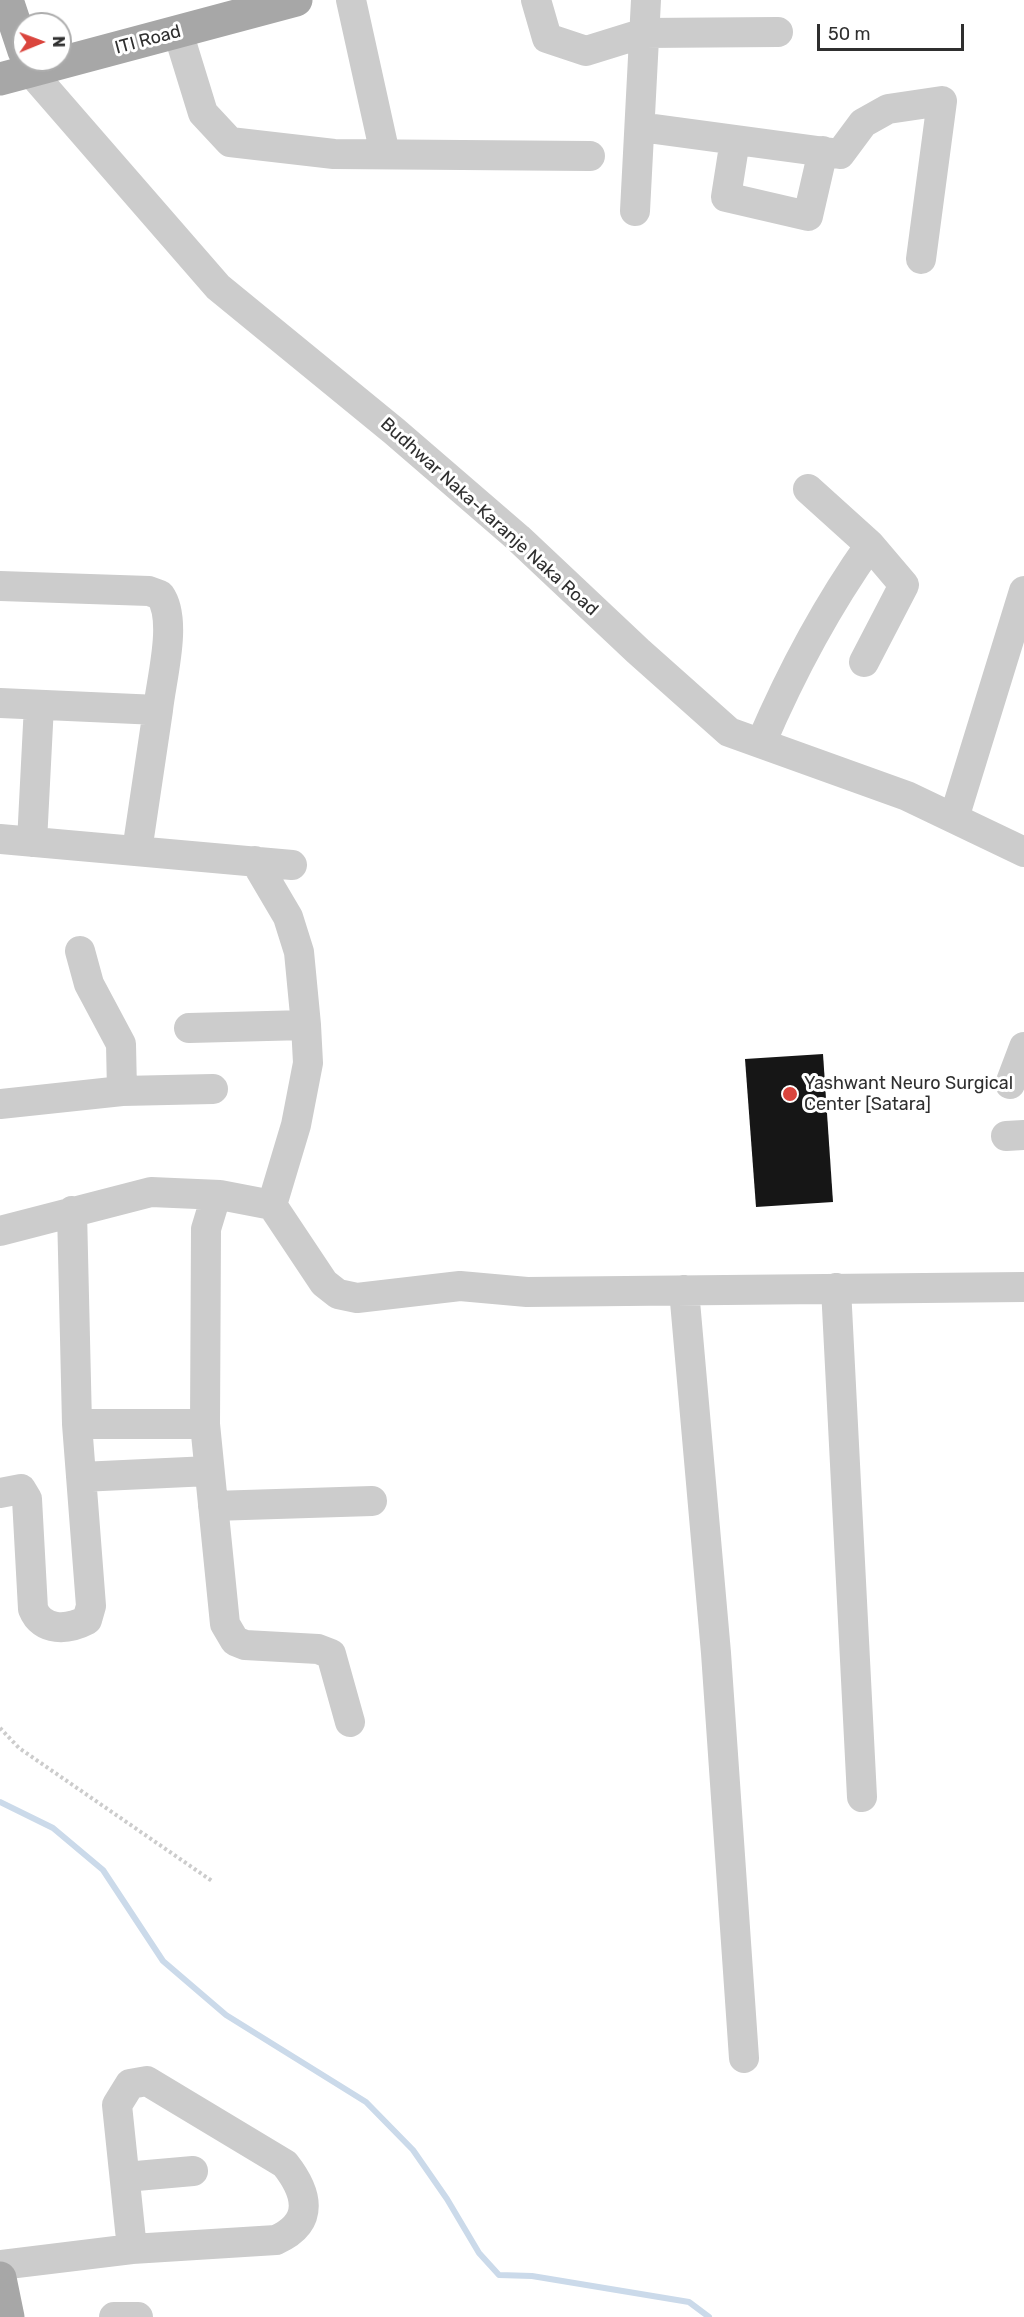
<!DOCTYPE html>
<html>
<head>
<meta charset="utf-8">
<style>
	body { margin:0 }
	#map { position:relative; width:1024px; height:2317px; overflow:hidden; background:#fff; font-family:Rubik,sans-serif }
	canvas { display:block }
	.north { position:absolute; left:12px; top:12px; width:60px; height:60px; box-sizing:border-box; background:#fff; border:2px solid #acacac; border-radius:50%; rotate:89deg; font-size:16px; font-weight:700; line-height:24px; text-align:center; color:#2f2f2f }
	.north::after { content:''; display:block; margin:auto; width:21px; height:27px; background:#da453d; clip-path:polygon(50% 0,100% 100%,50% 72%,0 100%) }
	.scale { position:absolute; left:817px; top:24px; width:147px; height:27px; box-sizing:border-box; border:3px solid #2f2f2f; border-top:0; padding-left:8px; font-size:18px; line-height:21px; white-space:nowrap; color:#2f2f2f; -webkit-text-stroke:4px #fff; paint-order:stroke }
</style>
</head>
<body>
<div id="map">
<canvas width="1024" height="2317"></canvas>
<div class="north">N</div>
<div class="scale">50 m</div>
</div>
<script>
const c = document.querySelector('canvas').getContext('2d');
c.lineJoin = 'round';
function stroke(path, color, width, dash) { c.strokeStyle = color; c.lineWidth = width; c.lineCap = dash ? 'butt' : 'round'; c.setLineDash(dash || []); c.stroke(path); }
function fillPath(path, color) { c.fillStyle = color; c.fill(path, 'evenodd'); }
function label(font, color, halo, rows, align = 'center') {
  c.font = font + ' Rubik,sans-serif'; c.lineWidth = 6; c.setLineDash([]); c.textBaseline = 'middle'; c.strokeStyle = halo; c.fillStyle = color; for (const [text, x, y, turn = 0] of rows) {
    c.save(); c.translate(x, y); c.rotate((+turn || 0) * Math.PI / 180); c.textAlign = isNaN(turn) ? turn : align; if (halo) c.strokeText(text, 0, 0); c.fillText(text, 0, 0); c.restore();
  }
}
const stream = new Path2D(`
	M0,1802L53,1828L103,1870L163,1961L226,2015L366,2102L413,2150L447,2199L479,2253L499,2275L532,2276L689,2302L709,2317`);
const building = new Path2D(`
	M823,1054L833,1202L756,1207L745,1059Z`);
const path = new Path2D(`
	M0,1728L19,1748L212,1881`);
const minor = new Path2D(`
	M351,0L385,154
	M536,0L547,38L586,51L644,33L778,32
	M178,32L203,113L230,142L334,154L590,156
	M31,72L218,287L394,431L518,538L638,651L729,732L907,796L1024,852
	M640,127L840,154L863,123L888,109L942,101L921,259
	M735,140L726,197L808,216L823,151
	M635,211L646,0
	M808,489L870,545L904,585L864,662
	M0,586L149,591L160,595C178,620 161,680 158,710
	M0,703L158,710L137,851
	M761,743C791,673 826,607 870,545
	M954,818L1024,591
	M0,839L292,865
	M32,842L39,705
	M255,861L288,917L299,952L306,1025L308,1063L296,1125L272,1205
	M80,951L89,984L121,1044L122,1091
	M189,1028L306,1025
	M1010,1084L1024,1047
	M0,1104L122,1091L213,1089
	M1006,1136L1024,1135
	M0,1231L151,1192L220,1195
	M836,1288L862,1797
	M684,1290L716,1653L744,2058
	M77,1424H205
	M81,1477L209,1471
	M0,1493L21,1489L27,1499L33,1609C42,1632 68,1630 87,1620L91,1606L77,1424L72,1211
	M213,1506L372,1501
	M350,1722L331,1654L318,1649L245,1645L235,1641L225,1624L205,1424L206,1229L213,1206L220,1195L272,1205L324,1283L338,1294L357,1298L460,1286L527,1292L1024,1287
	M125,2177L193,2171
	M0,2265L132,2249L276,2240C316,2222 307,2192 285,2164L147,2081L130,2084L117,2105L132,2249
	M114,2317H138`);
const major = new Path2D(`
	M7,0L24,51
	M0,79L296,0
	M0,2278L8,2317`);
const markers = [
	[790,1094,8,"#da453d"]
];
const streetNames = [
	["ITI Road",148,40,-15],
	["Budhwar Naka-Karanje Naka Road",489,517,42]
];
const poiNames = [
	["Yashwant Neuro Surgical",804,1084],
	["Center [Satara]",804,1105]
];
stroke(stream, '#cbdaea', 6);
fillPath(building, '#161616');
stroke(path, '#ccc', 4, [3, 3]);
stroke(minor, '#ccc', 30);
stroke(major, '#a7a7a7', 33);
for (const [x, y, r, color] of markers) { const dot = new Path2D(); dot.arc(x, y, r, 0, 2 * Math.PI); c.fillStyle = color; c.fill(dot); stroke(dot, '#fff', 2); }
label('18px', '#2f2f2f', '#fff', streetNames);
label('18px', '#2f2f2f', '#fff', poiNames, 'left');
</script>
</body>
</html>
